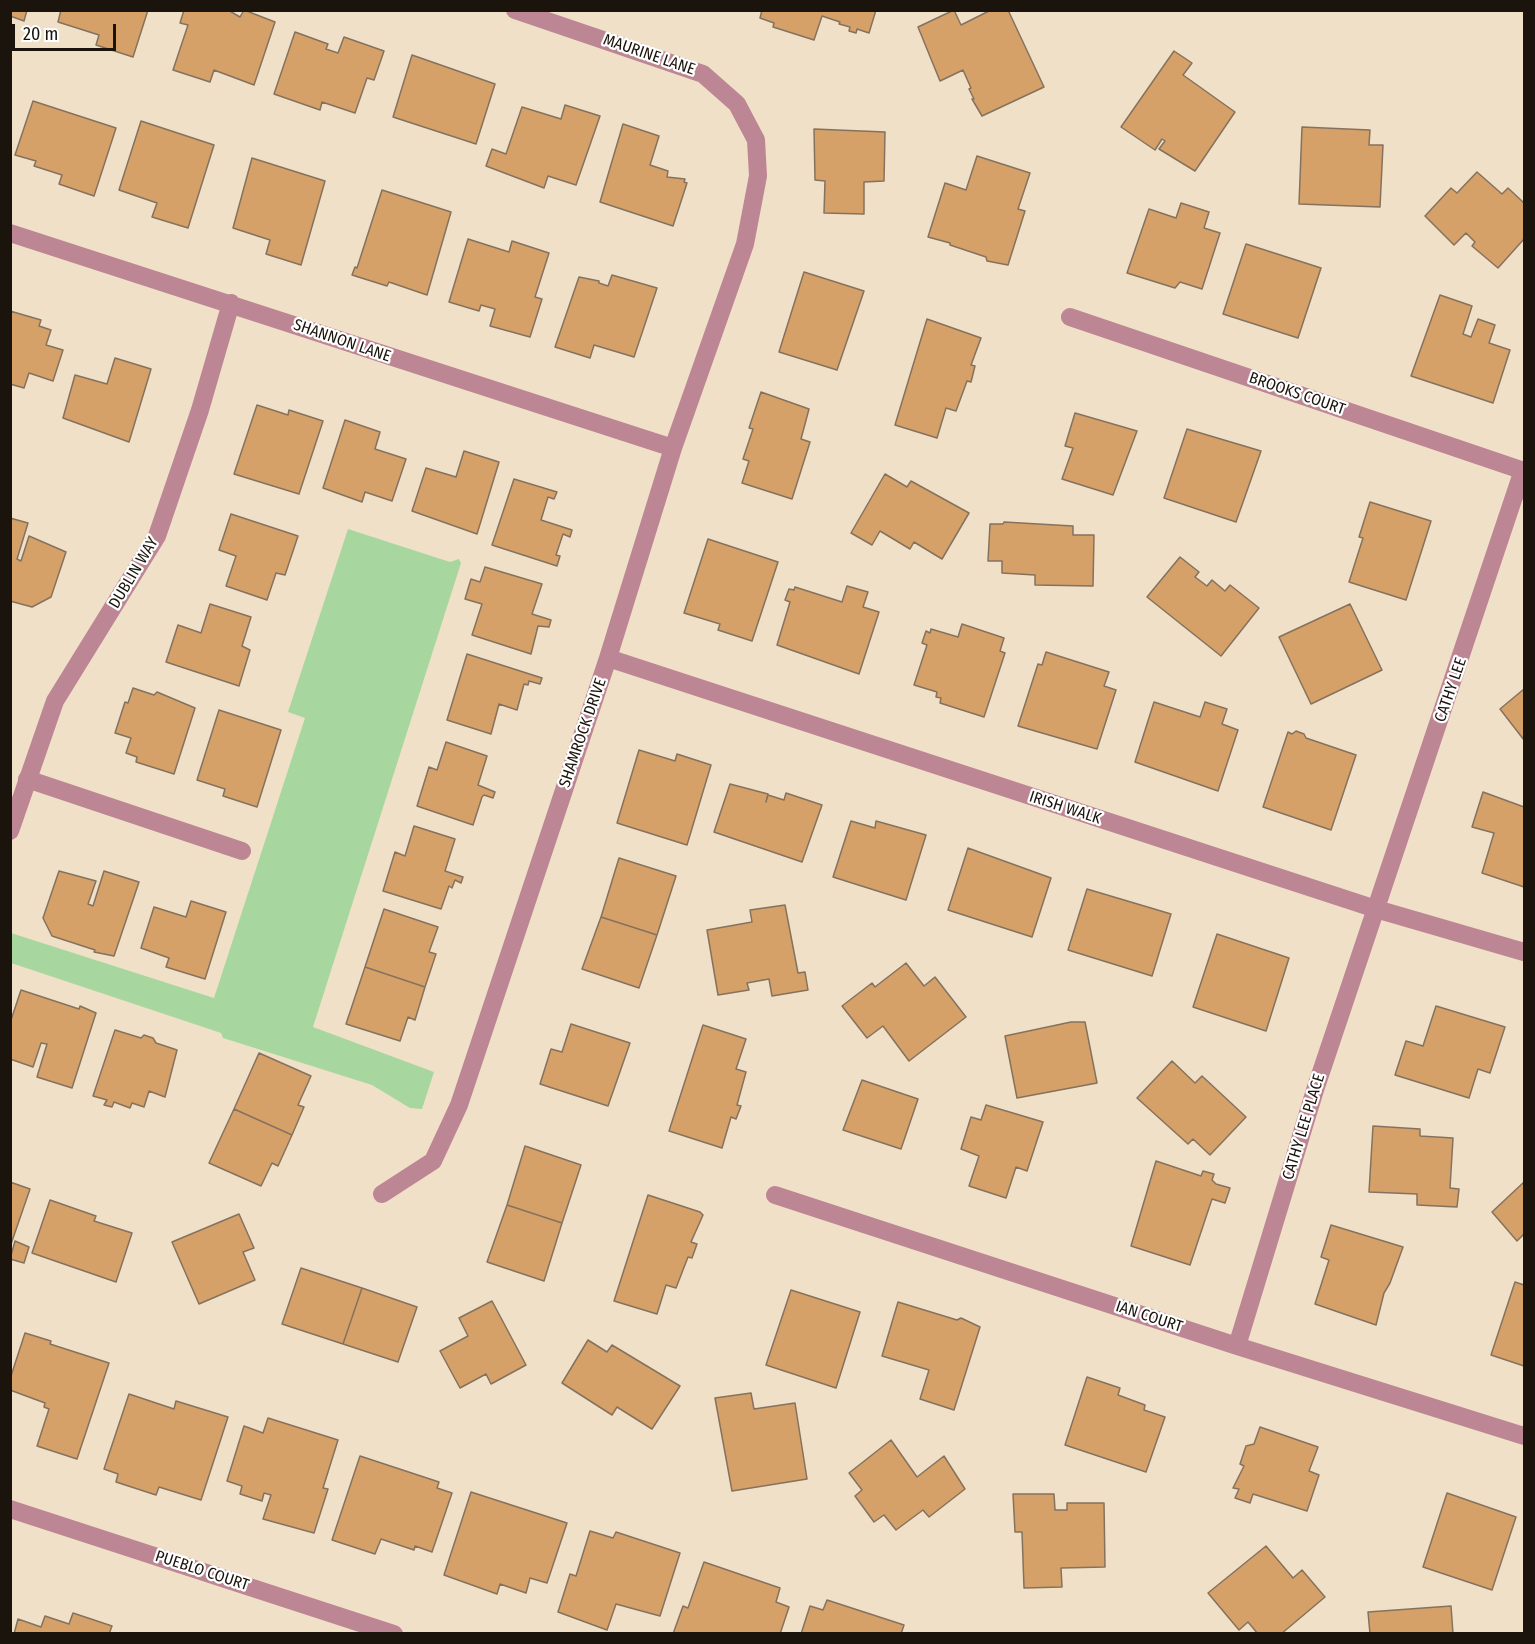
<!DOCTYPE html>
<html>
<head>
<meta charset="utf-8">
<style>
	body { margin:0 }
	#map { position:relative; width:1535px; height:1644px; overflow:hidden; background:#f0e0c7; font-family:"Fira Sans Condensed",sans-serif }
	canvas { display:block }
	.frame { position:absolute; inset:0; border:12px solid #1a140c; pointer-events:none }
	.scale { position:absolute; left:12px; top:24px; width:104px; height:27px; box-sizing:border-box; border:3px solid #1a140c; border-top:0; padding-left:8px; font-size:18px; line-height:21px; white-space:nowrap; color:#1a140c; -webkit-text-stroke:4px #fff; paint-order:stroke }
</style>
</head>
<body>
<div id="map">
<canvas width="1535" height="1644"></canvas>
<div class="frame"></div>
<div class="scale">20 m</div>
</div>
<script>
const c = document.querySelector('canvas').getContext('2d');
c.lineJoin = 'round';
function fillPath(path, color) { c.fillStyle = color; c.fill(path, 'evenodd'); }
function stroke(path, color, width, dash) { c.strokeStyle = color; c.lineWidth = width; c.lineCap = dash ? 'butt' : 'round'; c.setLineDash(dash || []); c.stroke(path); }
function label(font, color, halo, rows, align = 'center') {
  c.font = font + ' "Fira Sans Condensed",sans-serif'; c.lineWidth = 4.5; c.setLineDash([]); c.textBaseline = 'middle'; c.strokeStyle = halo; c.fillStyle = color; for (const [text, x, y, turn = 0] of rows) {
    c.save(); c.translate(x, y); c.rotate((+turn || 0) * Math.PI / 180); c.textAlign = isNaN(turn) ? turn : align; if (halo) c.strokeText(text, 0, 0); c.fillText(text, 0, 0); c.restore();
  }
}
const green = new Path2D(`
	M348,529L450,562L459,559L461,563L313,1027L434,1072L422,1109L410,1108L372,1085L223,1038L221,1033L11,963V933L214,998L305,718L288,712Z`);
const building = new Path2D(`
	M10,10H27L24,21L10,16Z
	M61,10H148L133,57L96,45L99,35L58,22Z
	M184,10H228L240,17L244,10L275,22L254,85L214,70L210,82L173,70L188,25L180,23Z
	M762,10H876L869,33L857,29L856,33L849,31L850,27L839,24L840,22L822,16L814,40L773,27L774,23L760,18Z
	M954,10L961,25L991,10H1008L1044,87L982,116L972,99H974L969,89L971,88L963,70L940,81L918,27Z
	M295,32L328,44L326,49L338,53L344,37L384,51L374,80L367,78L355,113L322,102L320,110L274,94Z
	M1174,51L1192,63L1183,75L1235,112L1195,171L1159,149L1165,141L1162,139L1155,150L1121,127Z
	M412,55L495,84L476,144L393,117Z
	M33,101L116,128L94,196L59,184L62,175L34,166L36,161L15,155Z
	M565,105L600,116L576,185L548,176L544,188L486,166L492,149L506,154L522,107L561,119Z
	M141,121L214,145L188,228L152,217L157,203L119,190Z
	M623,124L659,136L650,165L668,171L667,177L685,179L684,182L687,183L673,226L600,202Z
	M1302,127L1370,130L1369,145H1383L1380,207L1299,204Z
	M814,129L885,132L884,181L864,182V214L824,213L825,181L815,180Z
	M977,156L1030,173L1018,209L1025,211L1008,265L987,261L986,257L950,245V243L928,237L945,183L966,190Z
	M252,158L325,181L301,265L266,254L270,240L233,228Z
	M1477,172L1502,194L1508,188L1524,203V239L1498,268L1472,246L1475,242L1466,233L1454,245L1425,216L1451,188L1457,193Z
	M382,190L451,212L427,295L389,282L387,286L352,275L355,267L357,268Z
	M1181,203L1209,212L1204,228L1220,233L1202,289L1180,282L1175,288L1127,273L1149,209L1176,218Z
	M468,239L509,252L512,241L549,253L535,297L542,299L530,337L490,326L495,309L481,305L479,311L449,302Z
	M1246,244L1321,268L1298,338L1223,314Z
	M804,272L864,291L837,370L779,352Z
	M612,275L657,288L634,357L594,345L590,358L555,347L579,277L599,281V283L608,286Z
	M1440,295L1472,306L1463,334L1471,337L1478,319L1495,325L1489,343L1510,350L1493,403L1411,376Z
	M10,311L41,320L39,326L51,330L46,345L63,350L53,381L29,373L24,388L10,384Z
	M927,319L981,338L971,365L975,366L971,382L967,381L956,411L946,408L937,438L895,425Z
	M115,358L151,369L129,442L63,418L75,375L107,384Z
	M761,392L809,409L801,439L810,442L792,499L742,483L749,461L743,459L753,429L749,428Z
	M257,405L288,415L289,410L323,421L299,494L234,474Z
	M1075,413L1137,431L1113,495L1062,479L1073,448L1065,446Z
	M345,420L380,432L375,449L406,459L392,501L365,492L362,502L323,488Z
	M1187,429L1261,451L1236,522L1164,498Z
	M464,451L499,462L477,534L412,511L426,468L456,477Z
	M885,474L907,487L911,481L969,513L942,559L914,542L910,549L880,531L872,545L851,533Z
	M514,479L557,492L554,499L548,497L541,520L572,530L570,537L563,534L556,555L560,556L557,566L492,545Z
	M1370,502L1431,521L1406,600L1349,582L1363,538L1359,537Z
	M231,514L298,536L285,575L276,573L267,600L226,586L236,556L219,550Z
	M10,518L28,523L17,559L21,561L29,536L66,552L51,597L32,607L10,601Z
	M1004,522L1073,526V535H1094L1093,586L1035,585V575L1002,573V561H988L990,524H1003Z
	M708,539L778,562L752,641L718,630L720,624L684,613Z
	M1180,557L1199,572L1195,577L1207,586L1212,580L1225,591L1230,585L1259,608L1221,656L1147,597Z
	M485,567L542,584L532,614L551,620L549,627L538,626L531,654L472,635L482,604L465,599L471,579L480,582Z
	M847,586L868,592L863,607L879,612L859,674L777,645L790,602L785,600L789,589L794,590L795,587L842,602Z
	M210,604L251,617L242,646L250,650L239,686L166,662L178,625L201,633Z
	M1350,604L1382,670L1311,704L1279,637Z
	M962,624L1004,638L1000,651L1005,653L984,717L940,703L941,698L936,697L937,692L914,685L927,645L922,643L926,631L930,633L931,629L958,637Z
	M1046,652L1109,672L1104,686L1116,690L1097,749L1018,726L1038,664L1042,665Z
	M467,654L542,678L540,684L529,681L528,685L524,684L517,710L499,704L491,734L447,720Z
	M133,688L154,695L157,692L195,708L174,774L136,762L137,757L126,753L131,738L115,733L125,702L128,703Z
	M1524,689V740L1500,709Z
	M1154,702L1200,717L1205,702L1227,709L1222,724L1238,730L1218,791L1135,762Z
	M219,710L281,730L257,807L223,796L225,789L197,780Z
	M1296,731L1304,734L1306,738L1356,755L1331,830L1263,807L1288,732L1292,734Z
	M446,742L487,756L478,785L495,792L493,798L484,795L482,797L473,825L417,806L429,767L437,770Z
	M639,750L675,761L677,754L711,765L687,845L617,823Z
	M730,784L768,794L766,802L768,795L784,800L786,793L822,805L802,862L714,832Z
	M1483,792L1524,807V887L1482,873L1494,833L1472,827Z
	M851,821L875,828L876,821L926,835L906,900L833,877Z
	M414,826L455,839L445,871L463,877L461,883L455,880L452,888L449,886L441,909L383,891L395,852L405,856Z
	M968,848L1051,878L1032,937L948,910Z
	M619,858L676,876L657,935L601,917Z
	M59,871L96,881L88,904L93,906L104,871L139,882L114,956L94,952L95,950L52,936L43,918Z
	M1087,889L1171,914L1152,976L1068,950Z
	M191,901L226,912L205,979L166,967L169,958L141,948L154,907L186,917Z
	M785,905L798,973L805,972L808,990L772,996L769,979L747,983L749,990L718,995L707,930L752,922L750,910Z
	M384,909L438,927L429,952L436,954L425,987L365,967Z
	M601,917L657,935L639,988L582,969Z
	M1217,934L1289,958L1266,1031L1193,1007Z
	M906,963L924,986L935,977L966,1017L909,1061L883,1026L867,1038L842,1006L872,983L875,987Z
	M365,967L425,987L415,1020L408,1017L400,1041L346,1024Z
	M21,990L79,1009L80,1006L96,1013L72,1088L37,1077L47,1044L41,1043L33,1067L10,1059V1023Z
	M1436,1006L1505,1027L1490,1073L1478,1069L1469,1098L1395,1075L1406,1041L1423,1046Z
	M1071,1022H1085L1097,1083L1017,1098L1005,1036Z
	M571,1024L630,1043L608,1106L540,1084L551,1049L562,1052Z
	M703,1025L746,1039L736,1069L746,1072L737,1105L741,1106L736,1119L731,1117L722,1148L669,1131Z
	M115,1030L141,1038L144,1035L153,1038L156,1043L177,1050L165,1097L149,1091L144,1107L132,1103L130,1108L114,1102L112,1107L104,1105L107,1100L93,1096Z
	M259,1053L311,1076L298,1105L304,1107L292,1135L234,1109Z
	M1172,1061L1195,1083L1202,1076L1246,1117L1210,1155L1193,1139L1188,1144L1137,1098Z
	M862,1080L918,1099L901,1149L843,1130Z
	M986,1105L1043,1122L1027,1171L1016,1167L1006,1198L969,1186L979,1156L961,1149L971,1117L981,1120Z
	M234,1109L292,1135L278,1166L272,1163L261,1186L209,1163Z
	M1373,1126L1420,1129V1136L1453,1138L1450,1188L1459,1189L1457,1207L1417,1205V1194L1369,1192Z
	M525,1146L581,1165L562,1223L507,1205Z
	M1156,1161L1201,1176L1203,1171L1214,1174L1212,1180L1216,1184L1230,1188L1225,1203L1212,1199L1190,1265L1131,1246Z
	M10,1182L30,1189L10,1247Z
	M1524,1182V1234L1517,1241L1492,1212Z
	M648,1195L700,1212L703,1215L691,1242L697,1244L692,1258L688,1257L676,1288L666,1285L657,1314L614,1301Z
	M50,1200L96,1216L94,1221L132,1233L116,1282L32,1253Z
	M507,1205L562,1223L544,1281L487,1262Z
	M239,1214L254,1248L243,1252L255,1280L199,1304L172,1242Z
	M1331,1225L1403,1247L1390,1283L1384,1293L1376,1325L1315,1304L1329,1260L1321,1257Z
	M15,1241L29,1247L24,1263L10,1259Z
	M301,1268L362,1288L343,1344L282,1324Z
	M1515,1282L1524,1285V1366L1491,1355Z
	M362,1288L417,1307L398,1362L343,1344Z
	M791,1290L860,1312L836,1388L766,1365Z
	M492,1301L526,1365L491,1384L486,1374L460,1388L440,1351L468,1336L459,1318Z
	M898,1302L957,1320L961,1318L980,1327L954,1410L920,1399L929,1370L882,1356Z
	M25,1333L51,1341L50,1344L109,1363L77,1459L37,1446L49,1409L44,1407L45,1403L10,1390V1379Z
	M588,1340L607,1352L612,1345L680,1386L652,1429L617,1407L612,1415L562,1383Z
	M1087,1377L1120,1388L1118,1395L1145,1405L1144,1410L1165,1417L1146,1472L1065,1445Z
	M751,1393L754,1409L795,1403L807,1479L732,1491L715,1398Z
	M129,1394L174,1409L176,1401L228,1417L201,1500L159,1487L156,1495L116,1482L118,1474L104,1469Z
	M268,1418L338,1440L323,1488L328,1489L314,1533L263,1519L271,1495L264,1493L262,1501L240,1494L242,1486L227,1481L244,1426L263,1433Z
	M1260,1427L1318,1447L1309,1471L1319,1475L1307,1511L1253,1494L1250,1503L1235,1498L1239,1489L1233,1488L1244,1466L1240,1464L1246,1446L1254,1444Z
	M891,1440L917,1477L944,1456L965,1489L929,1517L923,1510L896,1530L884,1515L874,1522L855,1496L862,1490L849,1473Z
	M360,1456L439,1482L437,1488L452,1493L432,1552L415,1546L414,1550L381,1539L375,1554L332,1540Z
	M471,1492L567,1523L547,1583L530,1578L526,1593L500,1584L497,1594L444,1575Z
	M1447,1493L1516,1517L1492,1590L1423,1567Z
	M1013,1494H1054L1055,1510H1067V1503H1104L1105,1567L1061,1568L1062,1587L1024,1588L1022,1532H1015Z
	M590,1531L613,1538L616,1532L680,1553L660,1616L616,1604L607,1630L558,1612L570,1574L576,1576Z
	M1266,1546L1293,1578L1302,1570L1325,1597L1281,1634H1258L1248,1622L1239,1630L1208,1593Z
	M704,1562L780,1588L776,1602L789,1607L780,1634H673L683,1606L688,1608Z
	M827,1600L904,1625L901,1634H801L810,1606L823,1610Z
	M1451,1606L1453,1634H1370L1368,1612Z
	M73,1613L112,1626L109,1634H14L18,1619L41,1627L45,1616L69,1624Z`);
const minor = new Path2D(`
	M10,233L673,448
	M1070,317L1524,471
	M608,658L1376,909L1524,952
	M27,779L242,851
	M10,831L55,701L157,536L200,410L231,303
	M382,1194L433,1161L459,1105L608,658L673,448L745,244L758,176L756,140L737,104L703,74L515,10
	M775,1195L1237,1346L1524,1436
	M1237,1346L1315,1090L1523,470
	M10,1509L394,1634`);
const streetNames = [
	["MAURINE LANE",649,55,19],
	["SHANNON LANE",342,341,19],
	["BROOKS COURT",1297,394,19],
	["DUBLIN WAY",134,573,-59],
	["CATHY LEE",1451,690,-71],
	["SHAMROCK DRIVE",583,733,-71],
	["IRISH WALK",1065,808,18],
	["CATHY LEE PLACE",1304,1127,-73],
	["IAN COURT",1149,1317,18],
	["PUEBLO COURT",202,1571,18]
];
fillPath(green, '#a7d79f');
fillPath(building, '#d5a169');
stroke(building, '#85725e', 1.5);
stroke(minor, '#bd8695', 18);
label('16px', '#1a140c', '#fff', streetNames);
</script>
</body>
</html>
